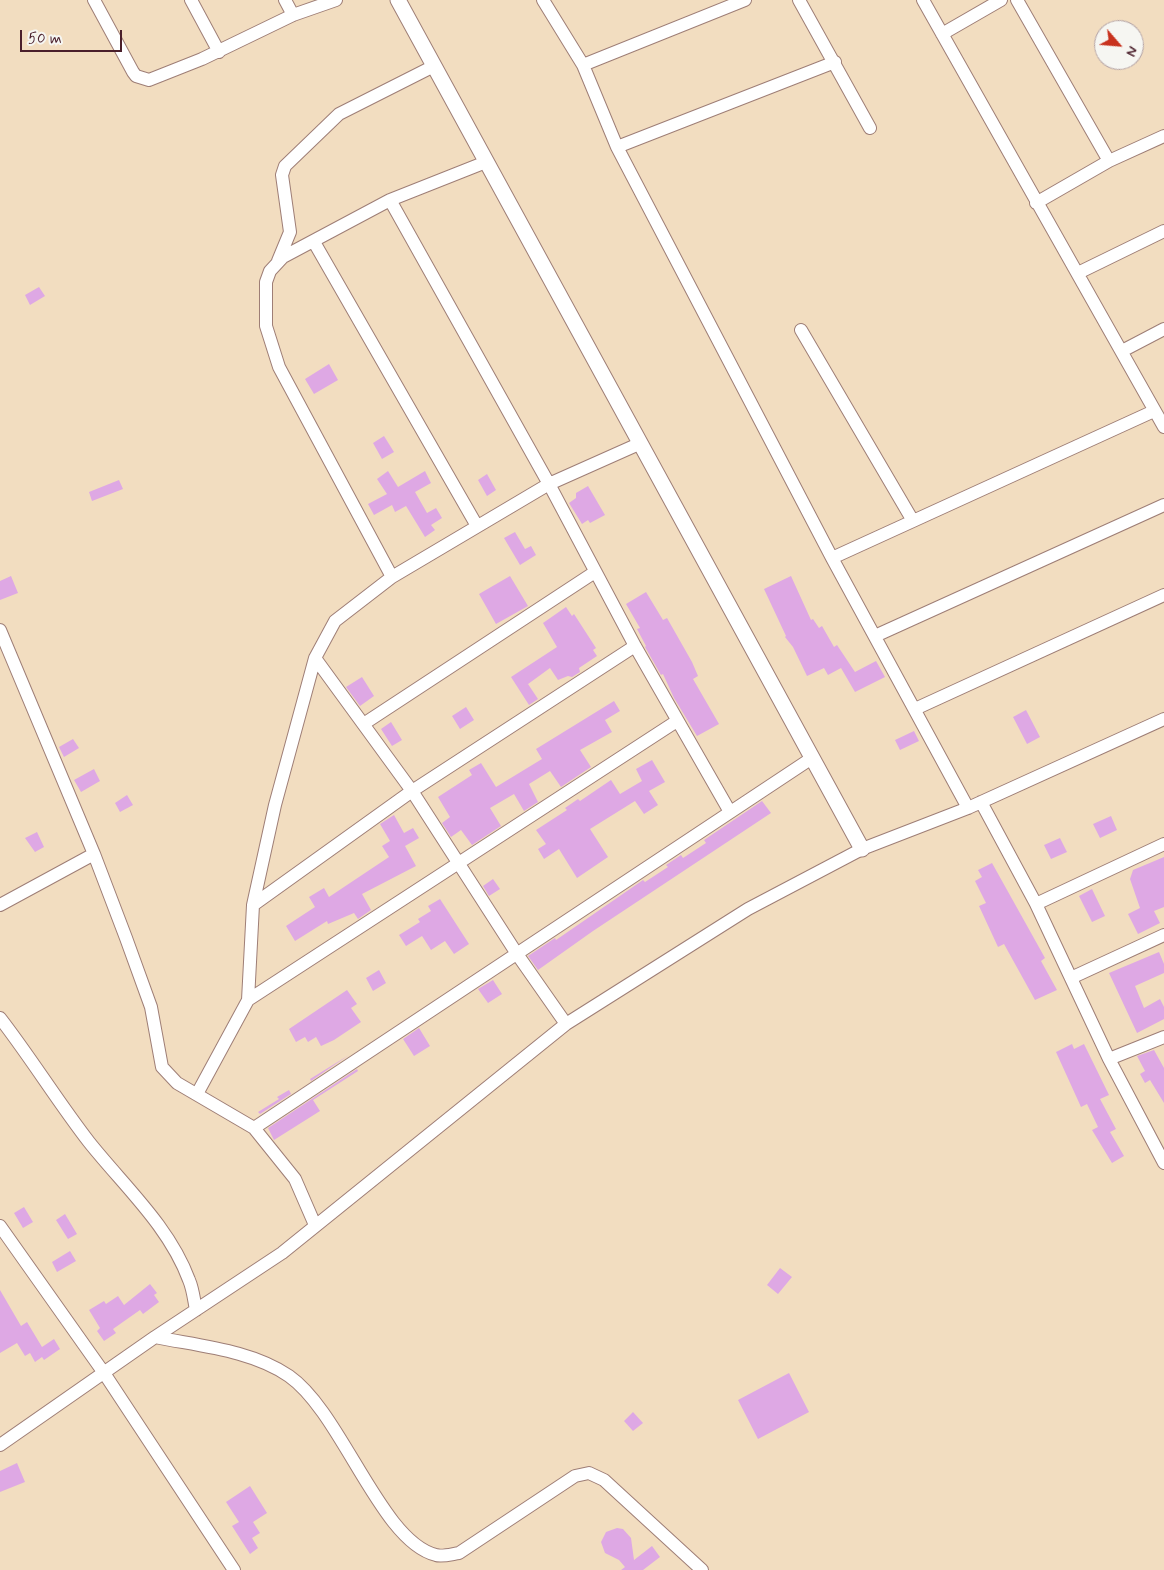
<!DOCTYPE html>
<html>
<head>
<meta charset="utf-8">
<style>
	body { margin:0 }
	#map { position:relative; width:1164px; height:1570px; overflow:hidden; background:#f2ddc0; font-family:Mynerve,sans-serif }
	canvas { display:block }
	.north { position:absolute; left:1094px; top:20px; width:50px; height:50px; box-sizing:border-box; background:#f6f6f2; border:1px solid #b1a0a2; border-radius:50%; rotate:117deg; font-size:14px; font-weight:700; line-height:20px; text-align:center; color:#4a1f2b }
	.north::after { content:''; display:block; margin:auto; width:18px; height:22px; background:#c8321e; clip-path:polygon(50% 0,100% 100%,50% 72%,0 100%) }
	.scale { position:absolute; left:20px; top:30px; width:102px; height:22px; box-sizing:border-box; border:2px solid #4a1f2b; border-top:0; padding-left:6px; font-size:15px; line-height:18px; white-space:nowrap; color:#4a1f2b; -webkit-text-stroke:4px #f6f6f2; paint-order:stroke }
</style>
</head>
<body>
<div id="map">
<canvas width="1164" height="1570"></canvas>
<div class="north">N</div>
<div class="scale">50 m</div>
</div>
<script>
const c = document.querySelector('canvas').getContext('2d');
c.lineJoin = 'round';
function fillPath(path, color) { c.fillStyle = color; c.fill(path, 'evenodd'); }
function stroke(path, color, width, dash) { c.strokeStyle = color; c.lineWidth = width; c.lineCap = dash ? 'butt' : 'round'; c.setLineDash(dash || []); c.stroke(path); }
const building = new Path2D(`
	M39,287L45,296L30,305L25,295Z
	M329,364L338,380L314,394L305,379Z
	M384,436L394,452L382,459L373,443Z
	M388,471L398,487L425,471L431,483L415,492L427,513L436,508L442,518L431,525L435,530L425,537L406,506L395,512L392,505L374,515L368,504L387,494L377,479Z
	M487,474L496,490L487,496L478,480Z
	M119,480L123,489L92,501L89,492Z
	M588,486L605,515L590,523L588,520L582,524L569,503L576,498V493Z
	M515,532L525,549L531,546L536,555L520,565L504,538Z
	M11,576L18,593L0,600V581Z
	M510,576L528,606L496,624L479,594Z
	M791,576L811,620L813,619L819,628L822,626L834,647L837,645L855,672L876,661L885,677L855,692L841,668L828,675L824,668L807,676L793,647L785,637L786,636L764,589Z
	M646,592L663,620L667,618L692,662L698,676L693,679L719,724L697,736L674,698L663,674L661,675L645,647L646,646L637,629L640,628L626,604Z
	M566,607L572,616L574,614L596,648L593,650L597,656L579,668L580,672L572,677L568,676L558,680L550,668L524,687L528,684L538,699L529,705L511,677L557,647L543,623Z
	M362,677L374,696L360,706L346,687Z
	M614,701L620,711L605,720L612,732L580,750L591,767L561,787L550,771L529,784L538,802L524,811L514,794L490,808L501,826L472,845L461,830L451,837L442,823L450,817L438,797L472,775L469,770L481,763L496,787L542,759L536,749Z
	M466,707L474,720L460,729L452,716Z
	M1026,710L1040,737L1027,744L1013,717Z
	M391,722L402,740L392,746L381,729Z
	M914,731L919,741L900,750L895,740Z
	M73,739L79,748L64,757L59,747Z
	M652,760L665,782L649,791L658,805L644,814L635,801L590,829L608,857L577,878L559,849L544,859L538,849L546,844L536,830L567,810L565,808L578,799L580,801L611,780L620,794L642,781L636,769Z
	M94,769L100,781L81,792L74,780Z
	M127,795L133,805L120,812L115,803Z
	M762,801L771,813L593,931L538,970L528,956L555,938L556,940L643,880L645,882L668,867L666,865L681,855L683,858L706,843L704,840Z
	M394,815L404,833L413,828L419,838L405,846L416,866L362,894L371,910L358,919L354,913L328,924L327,921L295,941L286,926L315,907L309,897L324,888L329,897L389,857L382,846L390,841L380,824Z
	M1111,816L1117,830L1100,838L1093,824Z
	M37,832L44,847L35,852L25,838Z
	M1060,838L1067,852L1051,859L1044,845Z
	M1164,857V907L1154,911L1160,923L1138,934L1128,914L1140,908L1130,879L1133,870Z
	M992,863L1045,958L1041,961L1057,990L1035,1000L1004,944L998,947L979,906L986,903L975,881L982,877L978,870Z
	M493,879L500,889L489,896L483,886Z
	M1092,889L1105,916L1092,922L1079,896Z
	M440,899L469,944L454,954L445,941L431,950L422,936L406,946L399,935L420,922L418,919L431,911L428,906Z
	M1159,952L1164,964V973L1135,986L1144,1008L1160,999L1164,1007V1019L1137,1033L1109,973Z
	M379,970L386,983L373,991L366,978Z
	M493,980L502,994L488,1003L478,989Z
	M347,990L357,1004L351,1008L361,1022L334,1040L321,1046L316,1037L308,1042L305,1037L296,1042L289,1029Z
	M419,1028L430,1046L414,1056L403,1039Z
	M1072,1044L1074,1049L1084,1044L1109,1095L1100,1099L1116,1129L1110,1132L1124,1156L1112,1163L1092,1130L1098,1127L1087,1104L1081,1107L1056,1052Z
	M1154,1050L1164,1068V1103L1150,1080L1145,1083L1140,1074L1145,1071L1137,1056Z
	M349,1055L311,1081L310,1079Z
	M357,1069L358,1071L313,1100L320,1111L274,1140L268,1128Z
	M289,1090L291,1094L260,1114L258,1112L279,1099L277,1097Z
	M24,1207L33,1222L23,1228L14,1213Z
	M65,1214L77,1234L68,1239L56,1220Z
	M70,1251L76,1261L57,1272L52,1262Z
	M780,1268L792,1277L778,1294L767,1285Z
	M150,1284L157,1293L154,1295L159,1302L143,1314L140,1310L113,1329L116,1333L104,1341L97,1331L100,1328L89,1310L104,1301L106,1304L118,1296L124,1305Z
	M0,1290L21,1326L27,1322L42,1347L54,1339L60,1349L44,1360L42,1357L35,1362L30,1353L25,1356L17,1343L0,1353Z
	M789,1373L809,1412L758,1439L738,1400Z
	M633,1412L643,1423L633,1431L624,1421Z
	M17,1463L25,1482L0,1492V1471Z
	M250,1486L267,1513L253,1522L260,1533L252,1538L258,1548L250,1554L232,1526L239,1522L226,1502Z
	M617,1528L623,1529L631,1538L634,1560L652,1546L660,1557L643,1570H621L625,1567L619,1560L605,1553L601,1542L606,1532Z`);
const minor = new Path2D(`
	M94,0L133,72L136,76L149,80L202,59L293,15L336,0
	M191,0L219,52
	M285,0L293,15
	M543,0L583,65L617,147L832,558L968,808
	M799,0L870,128
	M923,0L1164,427
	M1017,0L1109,161
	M942,34L1001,0
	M583,65L745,0
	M617,147L835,62
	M390,200L549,484L635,646L730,812
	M1036,203L1109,161L1164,136
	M314,242L477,526
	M278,261L290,232L282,175L285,166L339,114L434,66
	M1078,273L1164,231
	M801,330L913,521
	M1122,351L1164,329
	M832,558L1154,411
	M392,577L279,367L266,326V282L270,271L283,257L390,200L486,162
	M0,630L94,854L126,938L151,1007L162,1067L177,1083L254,1128L295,1179L315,1225
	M875,636L1164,505
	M315,658L412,791L517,954L566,1024
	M915,709L1164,595
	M365,723L595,572
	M981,802L1036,904L1109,1059L1164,1163
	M1036,904L1164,844
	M0,905L94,854
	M253,905L412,791L635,646
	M1073,977L1164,935
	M248,1000L253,905L275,805L315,658L335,621L392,577L549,484L641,443
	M0,1018C31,1058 58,1102 89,1142C124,1186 169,1226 189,1280C193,1289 194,1300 196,1310
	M1109,1059L1164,1037
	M197,1094L248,1000L677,721
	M254,1128L812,758
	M0,1226L104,1373L234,1570
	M155,1337C199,1346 251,1350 289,1376C342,1413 381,1542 436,1555C442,1557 452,1554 459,1553L575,1476L589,1473L604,1480L702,1570
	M0,1445L155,1337L282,1253L566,1024L748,909L862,849L968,808L1164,719`);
const tertiary = new Path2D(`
	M398,0L862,849`);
fillPath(building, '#dea8e4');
stroke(minor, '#9e7e76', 14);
stroke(tertiary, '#9e7e76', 17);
stroke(minor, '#fff', 12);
stroke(tertiary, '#fff', 15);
</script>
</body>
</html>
